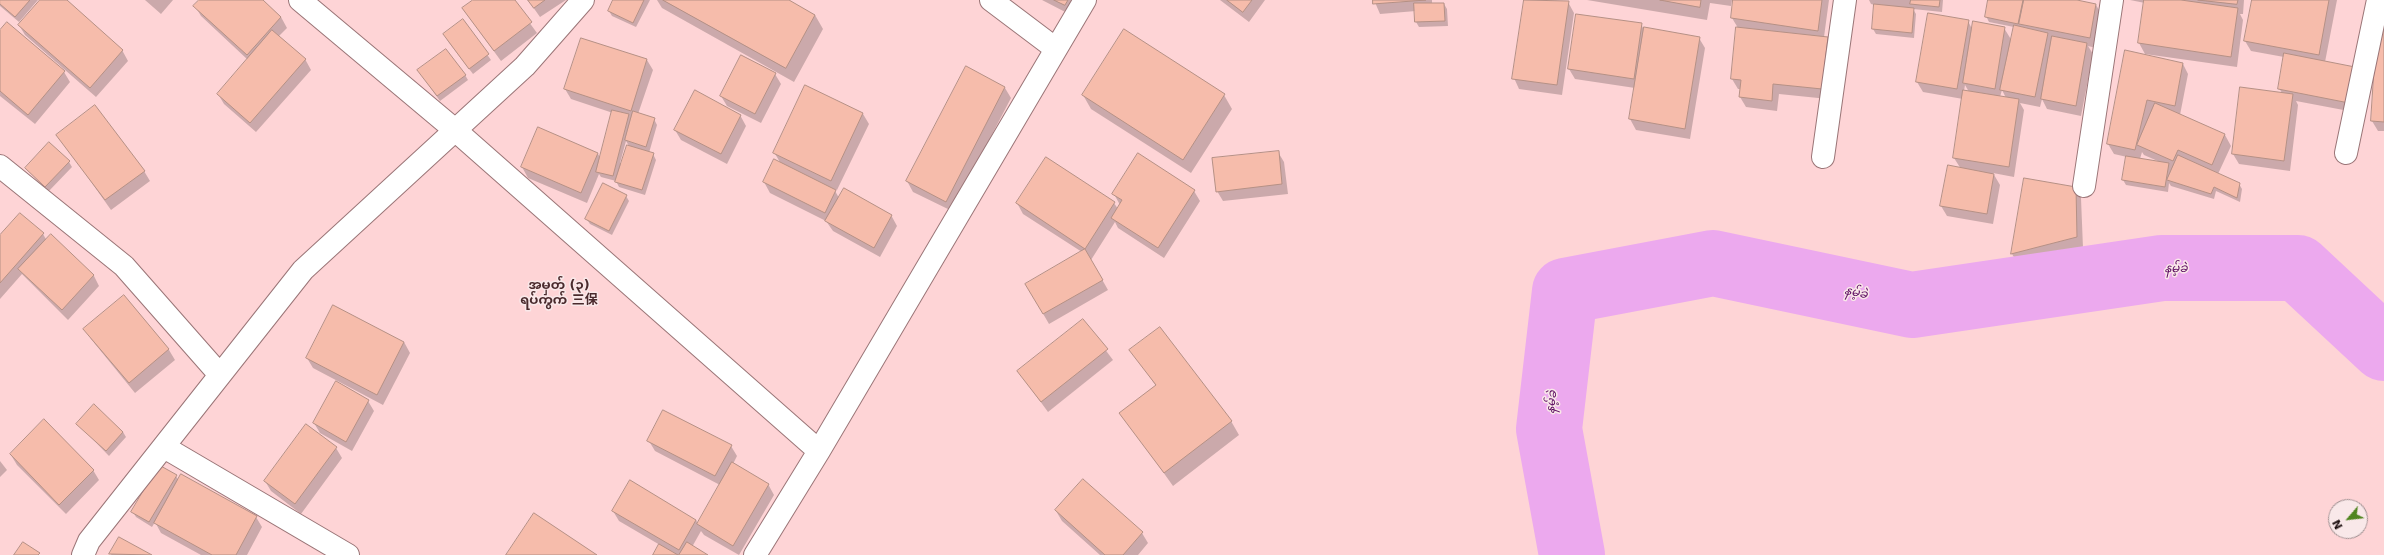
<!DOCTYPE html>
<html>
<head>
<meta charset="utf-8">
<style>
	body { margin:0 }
	#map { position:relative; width:2384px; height:555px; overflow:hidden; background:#fed4d6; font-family:"DejaVu Sans",sans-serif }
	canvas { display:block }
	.north { position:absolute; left:2328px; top:499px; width:40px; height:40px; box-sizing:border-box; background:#f9e8e9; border:1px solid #a09091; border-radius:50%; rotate:242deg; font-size:11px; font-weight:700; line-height:16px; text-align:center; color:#1b0d0e }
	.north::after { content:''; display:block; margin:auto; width:14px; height:18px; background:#4f851e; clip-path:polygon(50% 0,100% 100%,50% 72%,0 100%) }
</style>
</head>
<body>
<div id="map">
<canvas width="2384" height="555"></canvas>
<div class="north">N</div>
</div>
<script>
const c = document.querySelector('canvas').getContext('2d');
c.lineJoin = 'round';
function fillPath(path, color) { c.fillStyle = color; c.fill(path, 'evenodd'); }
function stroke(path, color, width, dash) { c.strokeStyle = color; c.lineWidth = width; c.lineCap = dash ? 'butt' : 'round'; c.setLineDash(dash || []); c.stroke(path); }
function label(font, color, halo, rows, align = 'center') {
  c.font = font + ' "DejaVu Sans","Noto Sans SC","Noto Sans Myanmar",sans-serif'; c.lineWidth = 3; c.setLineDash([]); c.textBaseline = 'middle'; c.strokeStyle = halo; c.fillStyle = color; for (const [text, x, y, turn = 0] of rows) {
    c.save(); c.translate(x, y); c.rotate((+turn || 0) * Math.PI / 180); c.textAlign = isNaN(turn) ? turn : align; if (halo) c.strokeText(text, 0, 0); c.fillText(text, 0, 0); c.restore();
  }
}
const shadow = new Path2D(`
	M0,0H38L19,22L0,6Z
	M41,0H65L122,50L128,61L96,97L25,35L19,25Z
	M145,0H173L161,14Z
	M200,0H262L281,17L287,28L279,36L305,59L311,70L256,132L224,104L218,94L248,60L201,16L195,6Z
	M475,0H513L537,33L501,61L463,9Z
	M528,0H566L540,17Z
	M614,0H650L636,27L612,16L609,11Z
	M657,0H787L815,15L823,29L794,82L662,8Z
	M1042,0H1079L1071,15Z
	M1220,0H1265L1249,22Z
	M1374,0H1432V4H1444L1447,9L1448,26L1419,27L1416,22V11L1380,14Z
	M1525,0L1568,2L1574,13L1562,95L1519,89L1514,78Z
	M1587,0H1732L1731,6L1710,3L1707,20Z
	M1734,0H1829L1824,37L1827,38L1833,48L1828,99L1779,94L1777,111L1746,107L1740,97L1741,89H1738L1732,79L1738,28L1732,18Z
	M1869,0H1943L1942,12L1913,9L1916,14L1914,38L1876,34L1873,29L1875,5L1871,4Z
	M1989,0H2072L2096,5L2102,15L2096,48L2088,46L2093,54L2081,116L2047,109L2042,99L2040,107L2020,103L2024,110L2014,177L1993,173L2000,185L1993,224L1947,216L1941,206L1961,169L1954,158L1963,99L1923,92L1917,82L1968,21L1972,29L2004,28L2012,41L2014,27L1989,22L1986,16ZM1965,85L1969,92L1964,91ZM2002,90L2006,98L2000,97Z
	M2130,0H2244L2243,14H2240L2243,20L2237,67L2145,54L2139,43L2145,3Z
	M2253,0H2337L2325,62L2354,112L2296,101L2298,105L2290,171L2239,164L2233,154L2282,93L2279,88L2284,57L2251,51L2245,41Z
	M463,21L491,60L473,74L447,40Z
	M1641,24L1643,28L1699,38L1705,48L1690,139L1636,130L1630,119L1635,88L1575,79L1569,69Z
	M0,32L64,72L70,82L35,124L0,96Z
	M2384,32V131H2378L2372,121Z
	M2126,52L2183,64L2188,74L2180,115L2225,135L2231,146L2218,174L2239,184L2242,189L2240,202L2216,191L2214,199L2171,186L2169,183L2168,192L2126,185L2123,180L2127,157L2114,154L2108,144ZM2142,152L2144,155L2160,162L2140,159Z
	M647,60L653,70L638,114L654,119L657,125L649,153L653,154L656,160L645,195L619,187L616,181L601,177L599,174L587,203L528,178L522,167L598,154L601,159L613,113L571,99L565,89ZM626,141L629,146L622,164L620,163Z
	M967,68L1005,88L1011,98L952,211L913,192L907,181Z
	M775,74L781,84L761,123L727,106L721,96Z
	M465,75L468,80L440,101L422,76Z
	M1083,95H1224L1232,109L1191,173L1091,109Z
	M863,114L869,124L837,190L834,189L839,198L891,215L897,226L880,257L833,231L826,221L770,193L764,182L781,164L774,152Z
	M740,115L746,126L727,164L681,140L675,130Z
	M58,135L144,171L150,181L111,210Z
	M1278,152L1284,162L1288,194L1223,201L1217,191Z
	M1046,158L1114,203L1118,209L1120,205L1114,194L1194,191L1200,201L1164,258L1118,228L1115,222L1091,260L1108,290L1049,324L1026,284L1082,252L1023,214L1017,203Z
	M69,162L72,167L48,192L26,168Z
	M2025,179L2075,188L2081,198L2083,248L2018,264L2012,254Z
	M626,196L629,201L612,235L590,224L586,218Z
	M43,234L47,241L51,236L94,276L99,286L68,320L22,274L0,299V237Z
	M124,296L169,350L175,360L135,393L91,339L85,329Z
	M1083,320L1113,360L1048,412L1018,371Z
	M404,342L410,353L383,405L313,368L307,358Z
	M1131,350L1231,421L1239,435L1173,486L1121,413L1156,386Z
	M336,383L368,401L374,411L352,451L320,433L314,423Z
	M78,424L123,432L126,437L109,456Z
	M649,441L731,446L737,456L733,464L768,484L774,495L739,555L704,535L701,531L692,547L706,555H654L660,545L619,521L613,511L696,520L698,524L720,485L655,451Z
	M336,448L342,458L301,514L271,491L265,481Z
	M11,455L93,470L99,480L66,514L17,465Z
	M0,461L7,470L0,477Z
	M176,476L179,481L256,517L262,527L247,555H201L161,533L155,522L152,527L136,517L133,512Z
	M1083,480L1142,533L1148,543L1138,555H1100L1062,521L1056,511Z
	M119,538L150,555H111Z`);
const river = new Path2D(`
	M1572,555L1549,429L1565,291L1713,263L1912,305L2162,268H2298L2384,348`);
const building = new Path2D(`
	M0,0H30L15,17L0,4Z
	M40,0H67L123,50L90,88L18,25Z
	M199,0H263L281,17L247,55L193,6Z
	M473,0H515L532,22L494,51L462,8Z
	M528,0H545L534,8Z
	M613,0H644L633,23L608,11Z
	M663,0H789L815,15L786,68Z
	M1054,0H1068L1065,5Z
	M1227,0H1252L1243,12Z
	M1373,0H1426L1373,4Z
	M1524,0L1569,1L1557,85L1512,79Z
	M1660,0H1701L1700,7Z
	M1733,0H1822L1818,31L1731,18Z
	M1911,0H1940L1939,7L1910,4Z
	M1988,0H2023L2018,24L1985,17Z
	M2024,0H2077L2096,4L2090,38L2019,24Z
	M2144,0H2181L2238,8L2231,57L2138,43Z
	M2198,0H2238L2237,4Z
	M2252,0H2329L2319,55L2244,41Z
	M1414,3H1444L1445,21L1415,22Z
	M1874,4L1914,8L1912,33L1872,29Z
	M1928,13L1969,20L1957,89L1916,82Z
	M1576,14L1642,23L1634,79L1568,69Z
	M463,19L489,54L469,69L443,34Z
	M1973,21L2005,27L1995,89L1963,83Z
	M7,22L65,71L28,115L0,91V30Z
	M2014,25L2048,33L2035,97L2000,90Z
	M1644,27L1700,37L1685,129L1629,119Z
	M1736,27L1828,37L1822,89L1773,84L1772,101L1739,97L1741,80L1731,79Z
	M1124,29L1225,94L1183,160L1082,95Z
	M272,30L306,59L250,123L217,94Z
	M2377,30L2384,31V122L2371,121Z
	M2052,36L2087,43L2076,106L2041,99Z
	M581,38L647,59L631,111L564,89Z
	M446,49L466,75L437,96L417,70Z
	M2125,50L2183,63L2175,106L2147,100L2135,150L2107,144Z
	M2284,53L2355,67L2349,103L2278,89Z
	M741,55L776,73L755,114L720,96Z
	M966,66L1005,87L946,202L906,181Z
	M805,85L863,113L831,181L773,153Z
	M2240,87L2293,94L2284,161L2232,154Z
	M695,90L741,115L721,154L674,130Z
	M1963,90L2019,99L2009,167L1953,158Z
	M2155,103L2225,134L2212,165L2178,150L2173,161L2137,145Z
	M95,105L145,171L105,200L56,135Z
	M612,110L629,114L613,176L596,172Z
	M633,111L655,118L646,147L625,140Z
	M538,127L598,153L581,193L521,167Z
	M49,142L70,161L45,187L25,168Z
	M627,145L654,153L642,190L615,182Z
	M1279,151L1282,184L1216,192L1212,158Z
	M1138,153L1195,190L1158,248L1111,218L1122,200L1112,194Z
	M2178,155L2240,183L2237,198L2214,187L2211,194L2167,180Z
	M2126,156L2169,163L2165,187L2122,180Z
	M1046,157L1115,202L1085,249L1016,203Z
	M774,159L836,190L825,213L763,182Z
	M1948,165L1994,174L1987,214L1940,206Z
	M2024,178L2076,187L2077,237L2011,254Z
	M603,183L627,195L609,231L585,219Z
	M844,188L892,215L874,248L825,221Z
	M20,213L44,233L0,283V235Z
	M51,234L94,275L62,310L18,269Z
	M1085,249L1103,280L1043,314L1025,284Z
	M124,295L169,349L129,383L83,329Z
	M333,305L404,342L377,395L306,358Z
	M1083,319L1108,349L1041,402L1017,371Z
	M1160,327L1232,421L1164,473L1119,413L1156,385L1129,350Z
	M336,381L369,400L346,442L313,423Z
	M94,404L123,432L106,451L76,424Z
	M663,410L732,445L715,476L647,441Z
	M44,419L94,470L59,505L10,454Z
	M306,424L337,447L295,504L264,481Z
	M732,462L769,484L733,546L697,524Z
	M159,465L177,475L149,522L131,512Z
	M181,474L257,516L236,555H212L154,523Z
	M1083,479L1143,532L1123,555H1105L1055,510Z
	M630,480L696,520L679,550L612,511Z
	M534,513L597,555H506Z
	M119,537L152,555L109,554Z
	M23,542L40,553L38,555H14Z
	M687,542L708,555H679Z
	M659,544L678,555H653Z`);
const minor = new Path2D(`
	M300,0L455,130L819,451
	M991,0L1056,49
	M2346,153L2378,0
	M1823,157L1845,0
	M0,166L124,266L220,375
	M2084,186L2112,0
	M164,447L348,555
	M83,555L89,541L303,270L525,66L583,0
	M755,555L819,451L1085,0`);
const waterNames = [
	["နမ့်ခဲ",2176,269,-1],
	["နမ့်ခဲ",1856,293,12],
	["နမ့်ခဲ",1552,402,-84]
];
const quarterNames = [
	["အမှတ် (၃)",559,286],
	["ရပ်ကွက် 三保",559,301]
];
fillPath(shadow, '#0003');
stroke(river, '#eca9ee', 66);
fillPath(building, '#f6bcab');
stroke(building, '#b59085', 1);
stroke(minor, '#9a7577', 24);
stroke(minor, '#fff', 22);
label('italic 12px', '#5c0b61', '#f9e8e9', waterNames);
label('bold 13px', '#4a2a2d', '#f9e8e9', quarterNames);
</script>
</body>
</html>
